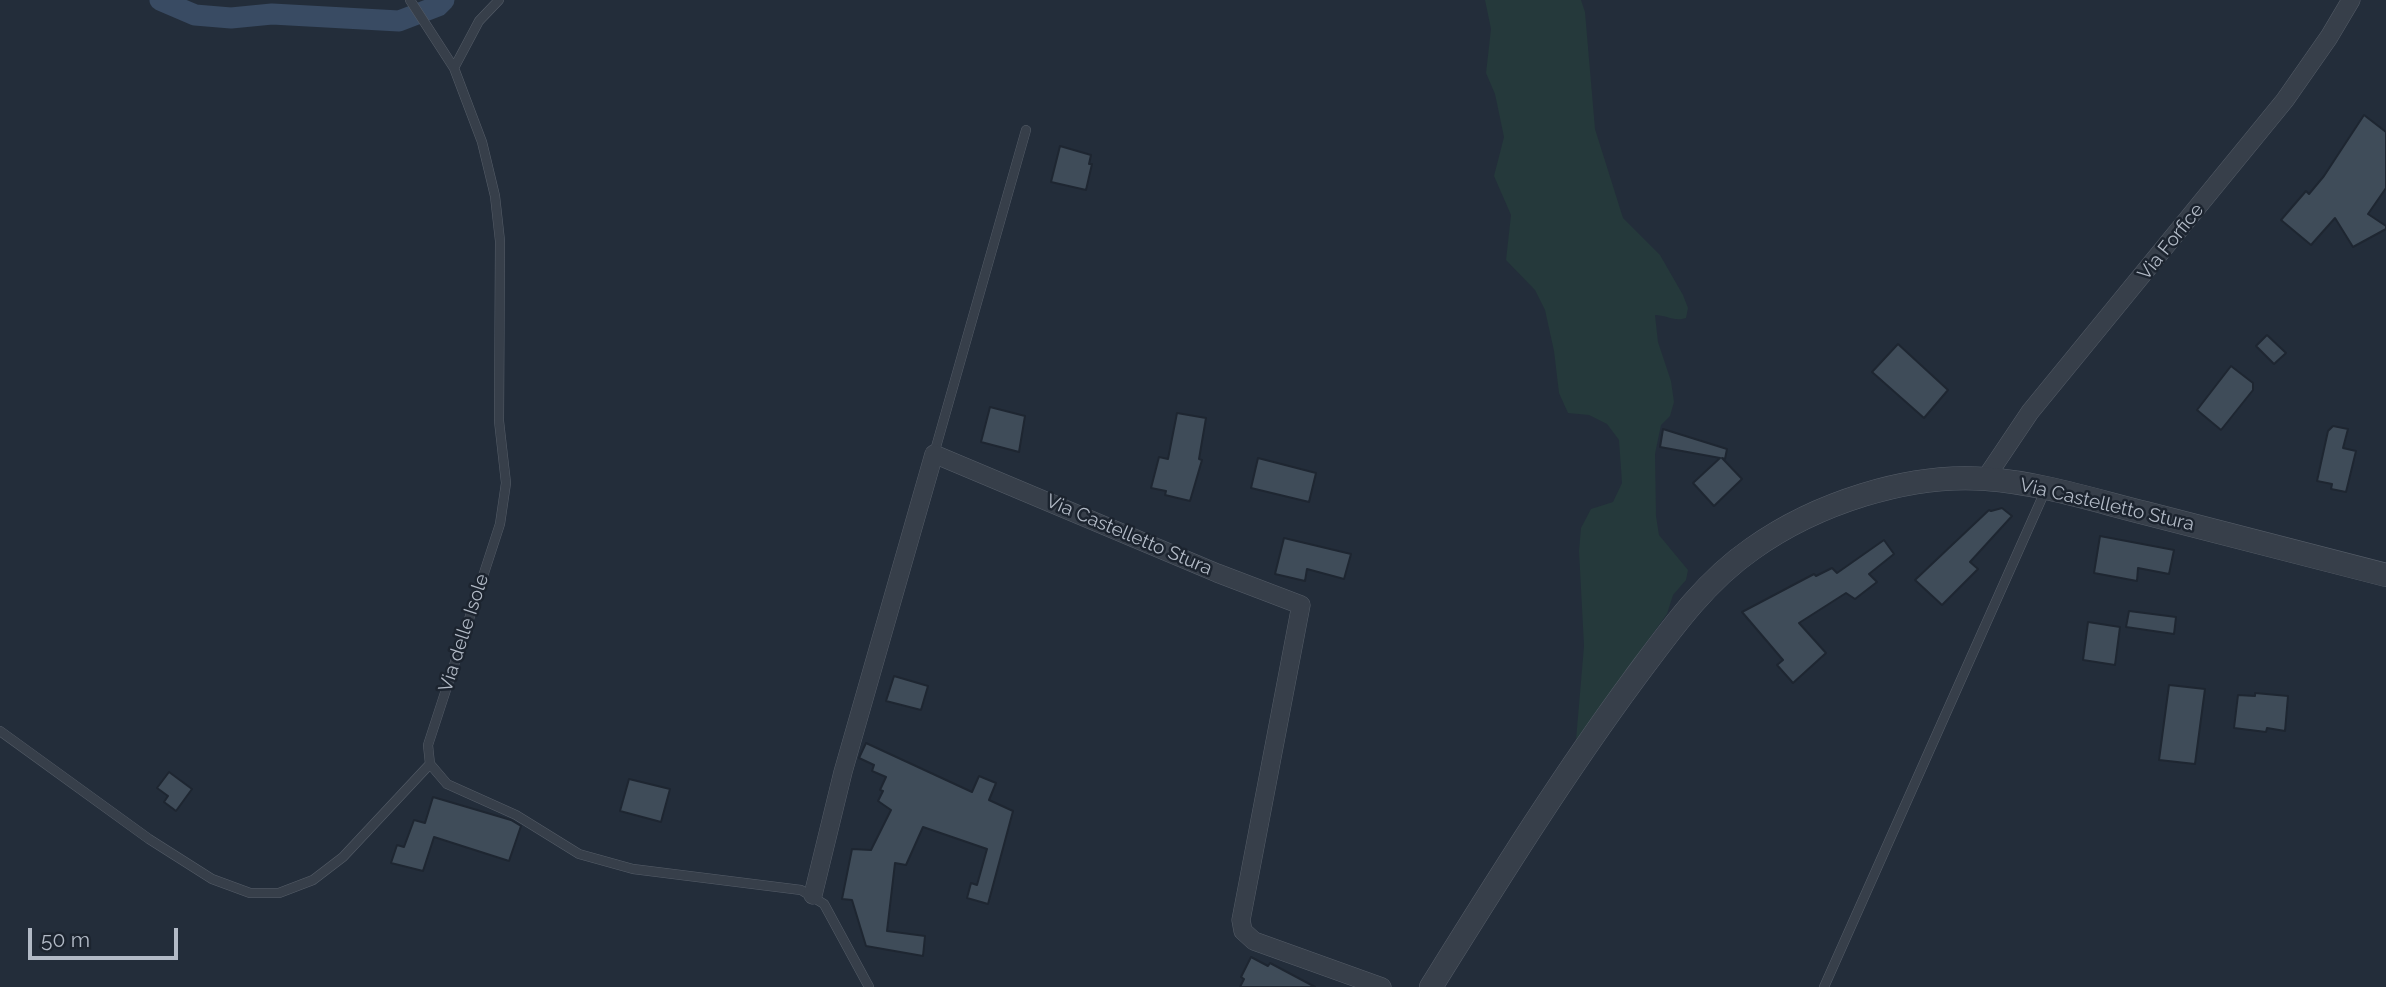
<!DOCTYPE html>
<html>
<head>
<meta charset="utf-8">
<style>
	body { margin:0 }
	#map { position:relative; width:2386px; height:987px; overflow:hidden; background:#232d3a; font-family:Raleway,sans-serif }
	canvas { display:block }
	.scale { position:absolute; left:28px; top:928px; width:150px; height:32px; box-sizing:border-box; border:4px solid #b2bac6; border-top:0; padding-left:9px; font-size:21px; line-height:24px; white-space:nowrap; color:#b2bac6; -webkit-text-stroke:5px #1c242f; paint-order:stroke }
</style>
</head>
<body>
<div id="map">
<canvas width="2386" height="987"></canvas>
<div class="scale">50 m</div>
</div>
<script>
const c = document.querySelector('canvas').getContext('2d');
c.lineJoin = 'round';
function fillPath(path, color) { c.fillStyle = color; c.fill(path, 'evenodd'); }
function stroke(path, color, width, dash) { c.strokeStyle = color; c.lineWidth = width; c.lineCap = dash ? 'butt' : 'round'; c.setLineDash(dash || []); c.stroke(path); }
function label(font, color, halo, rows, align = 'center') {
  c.font = font + ' Raleway,sans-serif'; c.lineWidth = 5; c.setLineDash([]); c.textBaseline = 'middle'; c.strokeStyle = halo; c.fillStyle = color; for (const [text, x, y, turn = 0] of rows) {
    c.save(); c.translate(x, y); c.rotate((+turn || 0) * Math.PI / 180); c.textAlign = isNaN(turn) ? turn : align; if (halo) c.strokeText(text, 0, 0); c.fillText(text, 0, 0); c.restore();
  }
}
const green = new Path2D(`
	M1485,0H1581L1585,12L1595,129L1623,218L1660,255L1683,295L1688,308L1686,318C1674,322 1666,315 1655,315L1658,342L1671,381L1674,402L1670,416L1661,425L1655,454L1656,516L1659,535L1688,570L1686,580L1673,595L1667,614L1576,740L1584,646L1579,551L1581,528L1591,509L1613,502L1622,483L1619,440L1607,424L1589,415L1568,413L1559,393L1554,351L1545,310L1535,290L1506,260L1511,215L1494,176L1504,137L1495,94L1486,73L1491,29Z`);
const canal = new Path2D(`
	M160,0L195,15L231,18L272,14L399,21L438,6L444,0`);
const building = new Path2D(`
	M2364,115L2386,132V188L2368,214L2386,226V229L2353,247L2335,218L2311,245L2281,220L2306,191L2309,194L2324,176Z
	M1060,146L1091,155L1089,164H1092L1086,190L1051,182Z
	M2267,335L2286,353L2274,364L2256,346Z
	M1898,344L1948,390L1924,418L1872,372Z
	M2231,366L2253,383V390L2221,430L2197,410Z
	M990,407L1025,416L1019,452L981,442Z
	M1177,413L1206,418L1199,459L1202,460L1190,501L1165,495L1166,491L1151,488L1159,457L1168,459Z
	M2333,426L2348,429L2343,448L2356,451L2346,492L2331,489L2332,484L2317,481L2328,431Z
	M1663,429L1727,449L1725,459L1722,458L1742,479L1714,506L1693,483L1720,458L1660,447Z
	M1258,458L1316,473L1309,502L1251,488Z
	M2002,508L2012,516L1970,562L1978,569L1942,605L1915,580L1989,510L1991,511Z
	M2100,536L2174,550L2169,574L2138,568L2137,581L2094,573Z
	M1284,538L1351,554L1344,579L1307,569L1305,581L1275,574Z
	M1884,540L1894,554L1869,574L1877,582L1855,599L1846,593L1799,623L1826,653L1793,683L1777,665L1783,660L1742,612L1814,574L1816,576L1832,568L1837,573Z
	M2129,611L2176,617L2174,634L2126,627Z
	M2088,622L2120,627L2115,665L2083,660Z
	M894,676L928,686L921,710L886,701Z
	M2169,685L2205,689L2195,764L2159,760Z
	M2255,693L2288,696L2285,731L2267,728L2266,732L2234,728L2238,695L2255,696Z
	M866,743L972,792L979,776L996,783L989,800L1013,811L988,904L967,898L971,883L977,885L987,849L923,827L906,865L895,863L887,931L925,936L923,956L866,946L852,900L842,899L852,849L871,850L891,810L878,801L883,791L880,790L886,777L872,771L874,765L859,758Z
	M169,772L192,789L176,811L164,802L168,796L157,788Z
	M629,779L670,789L661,822L620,811Z
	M433,797L511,820L521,826L509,861L434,837L423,871L391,863L397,845L404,847L414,820L425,823Z
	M1251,957L1268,966L1270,963L1315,987H1240L1244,979L1241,977Z`);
const service = new Path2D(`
	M410,0L454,68L482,142L495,196L500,241L499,421L506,483L500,524L428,745L430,764L447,784L516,815L579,854L633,869L801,890L824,904L869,987
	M454,68L479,21L499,0
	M934,454L1026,130
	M0,731L149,839L212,879L250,893H279L313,880L343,857L430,764
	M1824,987L2046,489`);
const minor = new Path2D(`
	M1985,479L2030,412L2285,100L2329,37L2351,0
	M813,895L843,772L934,454L1217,573L1301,605L1241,920L1243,931L1254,941L1382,987`);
const tertiary = new Path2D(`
	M1431,987C1496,883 1561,778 1634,679C1669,632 1703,583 1752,549C1815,504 1908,473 1986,479C2040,483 2093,500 2145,513C2226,534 2306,555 2386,575`);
const streetNames = [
	["Via Forfice",2171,242,-51],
	["Via Castelletto Stura",2107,505,13],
	["Via Castelletto Stura",1129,535,23],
	["Via delle Isole",464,633,-72]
];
fillPath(green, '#25393b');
stroke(canal, '#394b63', 21);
fillPath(building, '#3f4c59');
stroke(building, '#1e2631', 2);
stroke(service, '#555d68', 10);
stroke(minor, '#555d68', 19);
stroke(tertiary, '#555d68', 24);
stroke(service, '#373f4a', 9);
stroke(minor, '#373f4a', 18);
stroke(tertiary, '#373f4a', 23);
label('19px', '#b2bac6', '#1c242f', streetNames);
</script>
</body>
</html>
